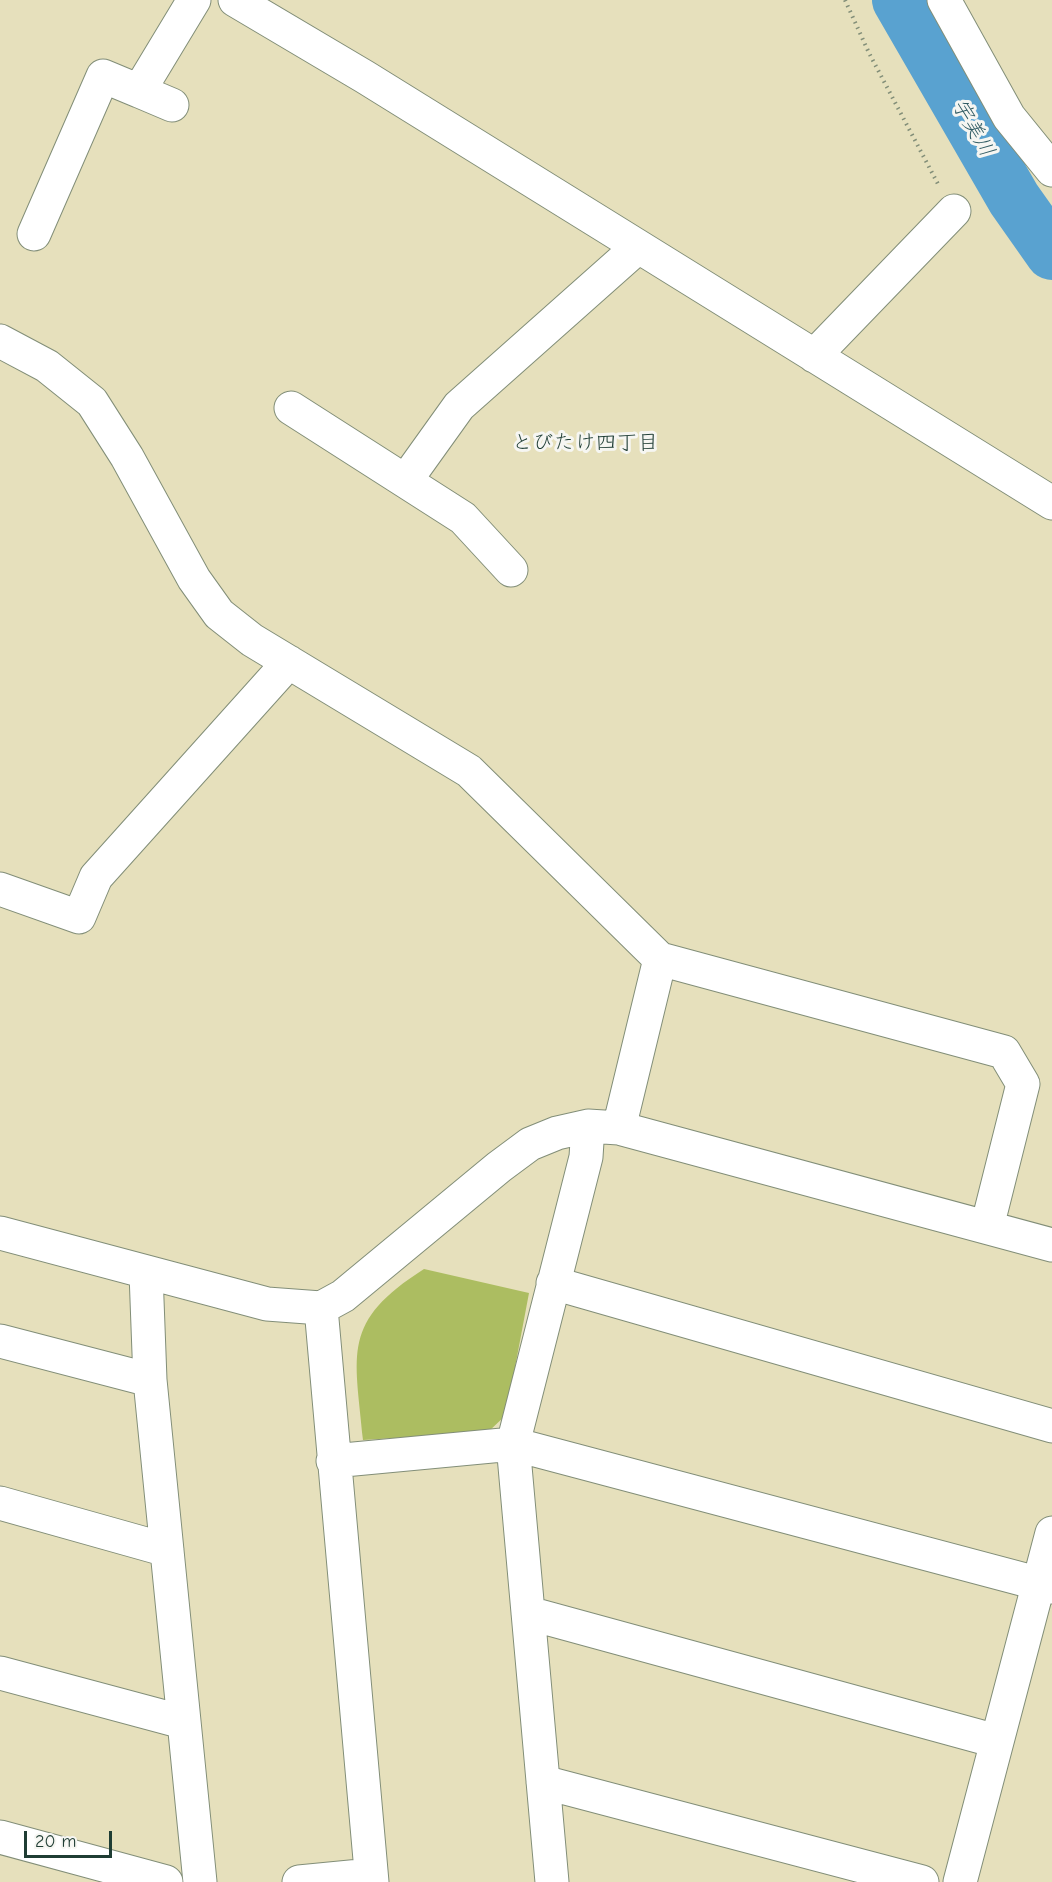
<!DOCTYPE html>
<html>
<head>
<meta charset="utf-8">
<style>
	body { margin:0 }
	#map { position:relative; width:1052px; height:1882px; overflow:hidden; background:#e6e0bc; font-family:"Comic Neue",sans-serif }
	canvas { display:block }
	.scale { position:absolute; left:24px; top:1831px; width:88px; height:27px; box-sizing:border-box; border:3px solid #1f3d34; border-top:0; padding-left:8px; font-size:18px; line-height:21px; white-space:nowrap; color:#1f3d34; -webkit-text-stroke:4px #f6f6f2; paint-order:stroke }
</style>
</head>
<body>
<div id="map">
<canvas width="1052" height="1882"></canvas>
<div class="scale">20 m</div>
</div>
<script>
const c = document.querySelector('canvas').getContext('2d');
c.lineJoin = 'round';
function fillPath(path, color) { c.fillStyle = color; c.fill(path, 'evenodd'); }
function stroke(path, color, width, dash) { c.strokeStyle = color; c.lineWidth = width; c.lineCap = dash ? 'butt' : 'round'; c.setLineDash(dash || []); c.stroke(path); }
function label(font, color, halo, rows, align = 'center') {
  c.font = font + ' "Comic Neue","Klee One",sans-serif'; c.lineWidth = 6; c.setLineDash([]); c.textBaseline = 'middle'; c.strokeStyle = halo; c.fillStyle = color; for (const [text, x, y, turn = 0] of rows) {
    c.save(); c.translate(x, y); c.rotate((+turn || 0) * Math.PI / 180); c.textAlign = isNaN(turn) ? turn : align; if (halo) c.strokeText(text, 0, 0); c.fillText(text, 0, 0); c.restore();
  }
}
const green = new Path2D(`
	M424,1269L529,1293L506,1415L488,1432L363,1440C355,1352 341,1322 424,1269Z`);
const river = new Path2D(`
	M899,0L1014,199L1052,253`);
const path = new Path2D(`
	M845,0L869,53L938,184`);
const minor = new Path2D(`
	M235,0L365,77L1052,503
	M944,0L1009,117L1052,170
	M139,91L172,105
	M34,234L103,76L139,91L194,0
	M0,341L47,366L92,402L127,457L194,579L219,614L252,640L469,771L660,959L619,1128
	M814,356L954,211
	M291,408L463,518L511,570
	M406,480L459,406L638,247
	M0,889L79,917L96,877L289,662
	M660,959L1004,1052L1023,1084L987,1227
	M0,1233L267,1304L321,1308L343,1296L499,1167L530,1144L557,1133L588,1126L619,1128L1052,1245
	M146,1273L150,1380L200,1882
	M553,1283L1052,1426
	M321,1308L372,1882
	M0,1341L150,1380
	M333,1461L513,1444L1052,1587
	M0,1503L167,1550
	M528,1613L996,1741
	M0,1673L183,1722
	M543,1782L922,1882
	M0,1837L166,1882
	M299,1882L371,1875
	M552,1882L513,1444L586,1157L588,1126
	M960,1882L1052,1533`);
const waterNames = [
	["宇美川",973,128,60]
];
const neighbourhoodNames = [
	["とびたけ四丁目",585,443]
];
fillPath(green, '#acbd61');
stroke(river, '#59a2d0', 54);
stroke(minor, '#828e78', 35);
stroke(path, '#828e78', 4, [1.5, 4.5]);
stroke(minor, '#fff', 33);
label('italic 21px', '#305b63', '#f6f6f2', waterNames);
label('21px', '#1f3d34', '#f6f6f2', neighbourhoodNames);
</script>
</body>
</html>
